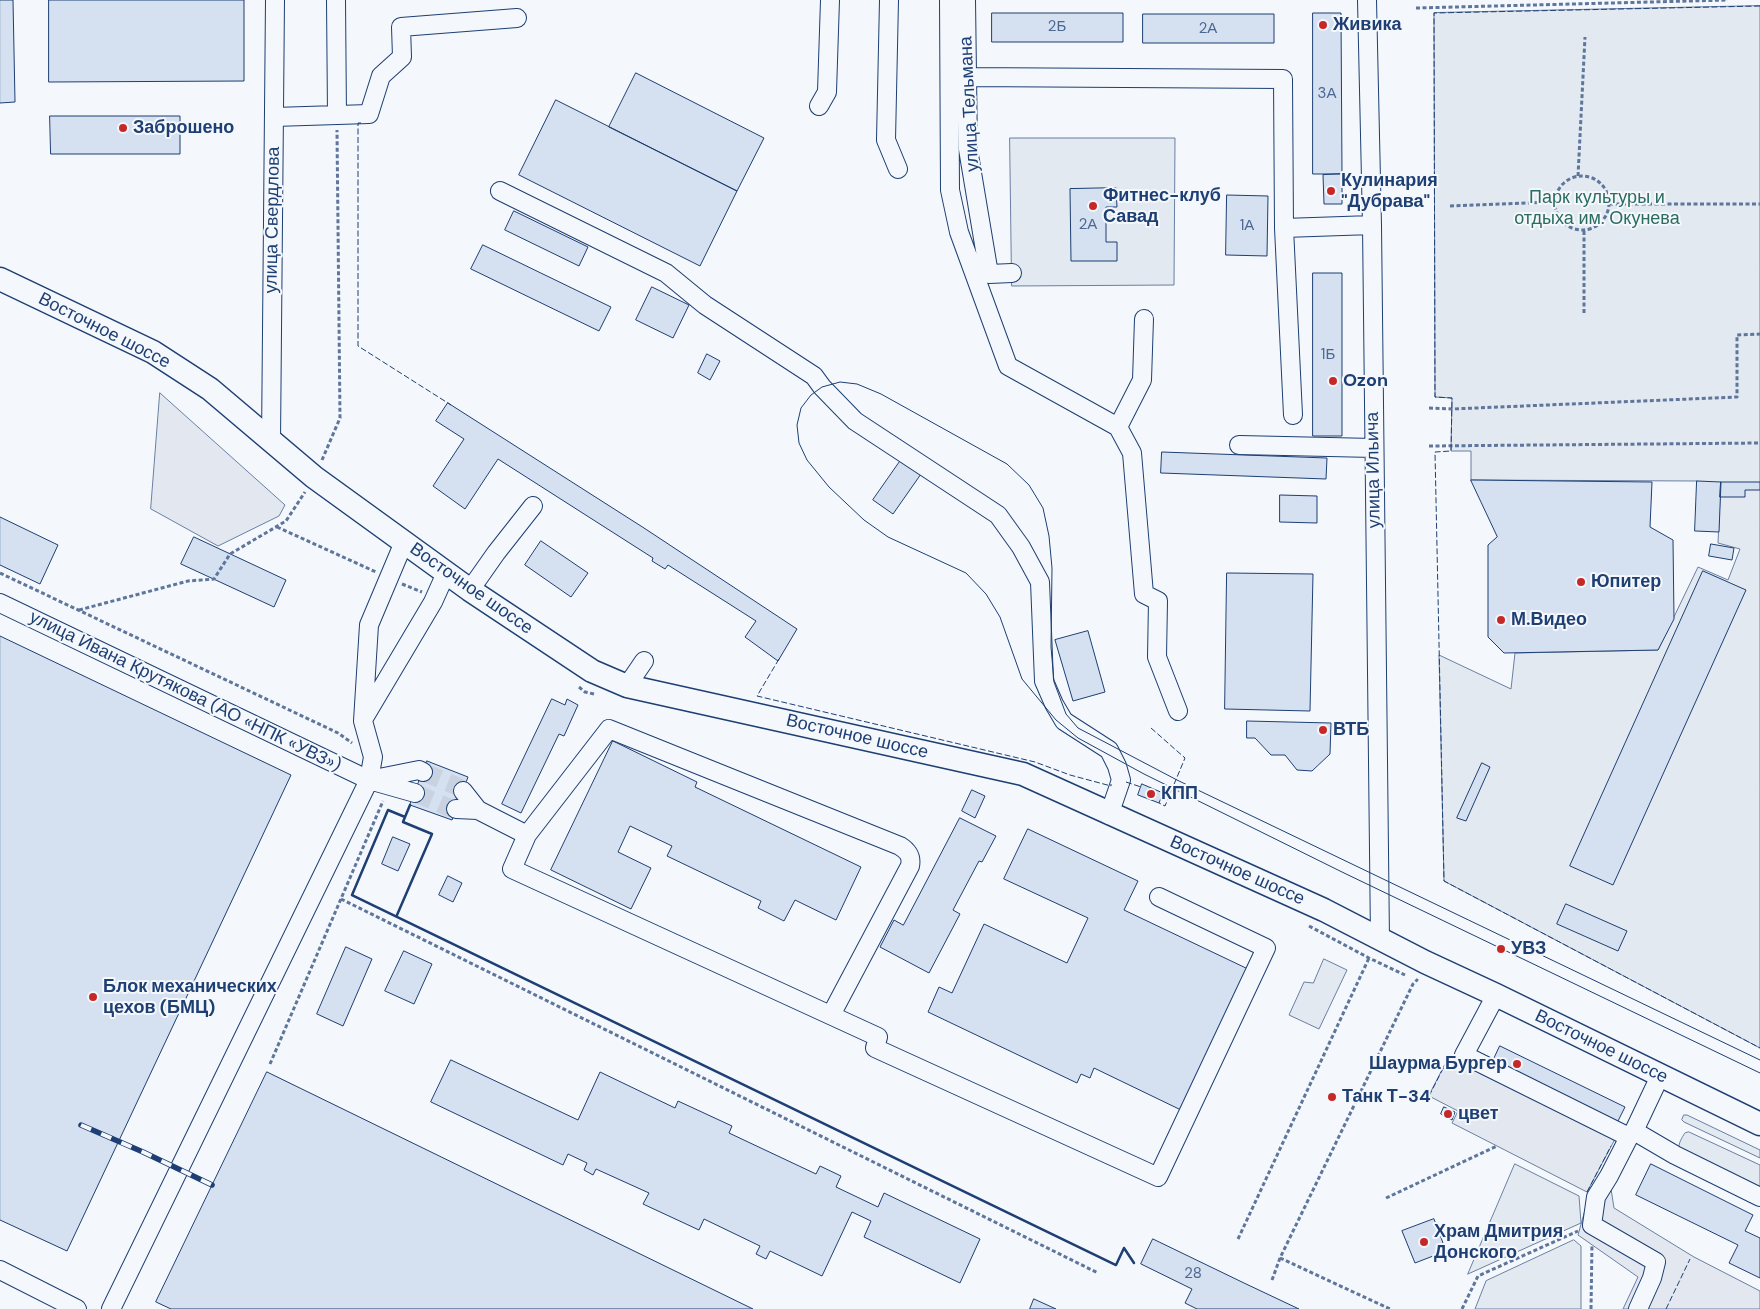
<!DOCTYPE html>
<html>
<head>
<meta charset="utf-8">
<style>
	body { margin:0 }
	canvas { display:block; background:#f4f7fb }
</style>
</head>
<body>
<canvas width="1760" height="1309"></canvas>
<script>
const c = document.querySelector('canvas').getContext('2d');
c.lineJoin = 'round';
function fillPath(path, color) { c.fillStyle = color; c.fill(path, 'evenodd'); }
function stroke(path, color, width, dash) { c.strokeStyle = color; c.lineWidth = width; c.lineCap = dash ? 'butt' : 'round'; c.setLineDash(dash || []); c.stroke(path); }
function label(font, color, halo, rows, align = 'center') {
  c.font = font + ' "DM Sans",sans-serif'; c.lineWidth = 4; c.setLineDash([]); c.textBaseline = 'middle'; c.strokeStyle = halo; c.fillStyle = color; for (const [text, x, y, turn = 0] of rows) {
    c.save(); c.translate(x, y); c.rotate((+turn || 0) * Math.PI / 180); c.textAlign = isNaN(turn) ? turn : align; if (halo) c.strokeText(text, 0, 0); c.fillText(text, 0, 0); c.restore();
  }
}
const green = new Path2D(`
	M1760,6V1048L1444,881L1439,655L1511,689L1515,653L1658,650L1698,567L1728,580L1740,549L1718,543L1720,497L1697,481L1471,480V451H1451L1452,398L1435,397L1434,13Z
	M1010,138H1175L1174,285L1012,286Z
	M1324,959L1347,970L1319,1029L1289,1015L1304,982L1313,983Z
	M1684,1115H1687L1760,1150V1158L1684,1122L1682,1120Z
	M1689,1132L1760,1165V1190L1679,1149C1678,1144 1682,1137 1685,1133Z
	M1515,1164L1579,1196L1581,1223L1468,1274Z
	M1574,1240L1581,1246V1309H1475L1486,1281Z`);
const parking = new Path2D(`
	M160,393L285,505L279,516L218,546L151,509Z
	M1450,1055L1615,1132L1614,1141L1587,1192L1452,1123L1458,1111L1429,1096Z
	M1609,1176L1614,1208L1694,1257L1760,1291V1309H1623L1638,1277L1578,1235L1589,1196Z`);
const building = new Path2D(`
	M0,0H13L15,102L0,103Z
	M49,0H244V81L49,82Z
	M992,13H1123V42H992Z
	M1313,13H1341L1342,174H1313Z
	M1143,14H1274V43H1143Z
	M636,73L764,138L737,191L609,127Z
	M556,100L737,191L700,266L519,175Z
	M50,116H180V154H51Z
	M1342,174V204H1324L1323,175Z
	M1116,188L1117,207H1106V242H1117V261H1071L1070,189Z
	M1227,195L1268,196L1267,256L1226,255Z
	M514,211L588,247L579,266L505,230Z
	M483,245L611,307L599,331L471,269Z
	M1313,273H1342V436H1313Z
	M652,287L689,305L673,338L636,320Z
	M707,354L720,361L710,380L698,373Z
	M448,403L644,528L797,629L778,661L745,637L756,621L668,565L665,569L652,561L653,558L498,459L465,509L433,486L464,439L436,421Z
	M1162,452L1327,458L1326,479L1161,473Z
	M901,460L921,474L893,514L873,500Z
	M1471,480L1652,482L1650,527L1673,540L1674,619L1658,650L1504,653L1488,637V545L1497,537Z
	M1697,481L1721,482L1719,532L1695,531Z
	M1721,482H1760V490H1745V497H1720Z
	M1280,495L1317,496V523L1280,522Z
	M0,517L58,545L40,584L0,565Z
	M194,537L286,580L274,607L181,564Z
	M541,541L588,573L571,597L525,565Z
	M1711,544L1734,548L1732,560L1709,556Z
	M1703,571L1746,590L1613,885L1570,866Z
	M1227,573L1313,574L1310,711L1225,709Z
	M1088,631L1105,692L1073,701L1055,640Z
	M0,636L291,775L67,1251L0,1220Z
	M552,699L565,705L567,699L578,705L564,736L559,734L521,813L502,804Z
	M1247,721L1331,723L1330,754L1312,771L1297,770L1285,755H1271L1255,738H1247Z
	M613,741L697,782L695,787L861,867L836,920L795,900L784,921L758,908L761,901L667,856L672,846L630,826L618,852L651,868L631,909L551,870Z
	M427,761L468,777L452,820L410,805Z
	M1482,763L1490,767L1466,821L1457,818Z
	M1142,784L1163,793L1159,803L1138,795Z
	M972,790L985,796L975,818L962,811Z
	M960,818L996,836L982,862L979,861L953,910L960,914L929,973L880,947L894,920L903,925Z
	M1028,829L1138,881L1124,910L1248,969L1181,1110L1094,1068L1090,1078L1081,1074L1077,1083L928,1012L939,987L952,993L984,924L1067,963L1088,918L1004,879Z
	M393,837L410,844L398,871L382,864Z
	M448,876L462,883L453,902L439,895Z
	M1566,904L1627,931L1618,951L1557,924Z
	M346,947L372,959L343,1026L317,1014Z
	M404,951L432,964L414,1004L385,991Z
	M1500,1046L1625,1107L1617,1123L1493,1061Z
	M451,1060L578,1120L600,1072L675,1108L678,1101L732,1126L729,1133L816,1174L820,1166L841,1176L836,1187L878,1207L884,1193L980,1239L960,1283L864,1237L871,1221L852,1212L822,1276L770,1251L766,1259L756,1254L760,1246L704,1219L699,1230L643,1204L649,1193L596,1169L593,1175L584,1170L587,1163L568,1154L563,1165L431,1102Z
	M267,1072L753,1309H171L156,1302Z
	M1444,1107L1455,1112L1452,1120L1441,1114Z
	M1651,1164L1753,1215L1745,1231L1760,1238V1278L1729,1263L1738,1245L1636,1195Z
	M1434,1219L1446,1251L1415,1263L1402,1231Z
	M1153,1239L1244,1283L1299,1309H1197L1185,1303L1192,1289L1141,1264Z
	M1034,1299L1056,1309H1030Z`);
const minorTunnel = new Path2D(`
	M423,772L459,787L463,791
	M415,793L450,808L456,809`);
const path = new Path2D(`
	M1416,8L1728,0
	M1555 203a27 27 0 1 1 54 0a27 27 0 1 1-54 0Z
	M1578,176L1585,37
	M1609,204H1760
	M1450,206L1554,202
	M1584,231V313
	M1429,408L1452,409L1737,397V335L1760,334
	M1429,446L1760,443
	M322,460L340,418L337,130
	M277,527L376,572
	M0,573L338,733L352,743
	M402,584L422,592
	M79,610L188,581L214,579L230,554L286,521L305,492
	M579,687L585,692L594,694
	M341,899L1098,1273
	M1309,926L1369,958L1405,975
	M270,1064L383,801
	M1386,1198L1497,1146
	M1238,1239L1369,958
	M1280,1258L1390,1309
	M1272,1280L1280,1258L1413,984L1417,980H1416
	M1462,1309L1478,1276L1578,1231
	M1591,1309L1592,1244`);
const minor = new Path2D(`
	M336,0L337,115
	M889,0L886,140L898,169
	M949,0L950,190L959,232L1008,366L1118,427L1132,453L1144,594L1158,601L1157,657L1178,711
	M966,0L968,149L989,274L1012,273
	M1367,0L1372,225L1380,940
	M967,77L1283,79L1284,228L1293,415
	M819,106L827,92L830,0
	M274,117L369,114L381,76L402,57L401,27L517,18
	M500,191L666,273L705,305L814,376L822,387L855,421L998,515L1021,547L1040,582L1044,681L1054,704L1064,721L1109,750L1117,766L1121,780L1109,815
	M1284,228L1372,225
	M1118,427L1142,380L1144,319
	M271,441L275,0
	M1239,445L1374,448
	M470,590L496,553L533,506
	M0,603L369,780L415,793
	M627,686L644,661
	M364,718L433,602L446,573
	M374,779L419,770L423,772
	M463,791L478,810
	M456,809L478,810L527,835
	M1496,995L1464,1055L1629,1137L1634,1131L1660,1076
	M831,1015L910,866C912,856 908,851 900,846L609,729L527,835L512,869L878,1037L875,1048L1158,1177L1266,948L1159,897
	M1634,1131L1675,1155L1760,1197
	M1629,1137L1609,1176L1596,1197L1592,1225L1656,1262L1652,1278L1638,1309
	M0,1270L77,1309
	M111,1309L369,780L373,757L363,721L369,625L404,542`);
const major = new Path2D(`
	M0,279L153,352L210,389L314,477L470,590L592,671L627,686L1023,774L1324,910L1425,962L1496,995L1760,1124`);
const tram = new Path2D(`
	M1760,1060L1177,780L1078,728L1066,714L1054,682L1051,647L1052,568L1049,536L1043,508L1029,485L1007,464L881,394L857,384L840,382L822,387L811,395L801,408L797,425L799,443L807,460L829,487L864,520L888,537L966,573L986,594L1000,617L1022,679L1056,720L1078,738L1144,774L1342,872L1760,1073`);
const rail = new Path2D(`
	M81,1125L143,1152L212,1185`);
const fence = new Path2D(`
	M1760,6L1434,13V20L1435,397L1452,398L1451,451L1435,452L1444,881L1760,1048
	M361,123H358V346L451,405
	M779,659L757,696L1035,762L1070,775L1111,786V784
	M1151,728L1185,758L1165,806L1159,803
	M1126,782L1141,787
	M1429,1096L1450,1055L1457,1059
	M1587,1192L1611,1146
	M1666,1309L1690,1259`);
const wall = new Path2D(`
	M410,805L405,817L388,810L352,895L1116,1265L1124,1248L1134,1263
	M397,915L432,834L403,822L405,817`);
const markers = [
	[1323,25,5,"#c62828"],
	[123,128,5,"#c62828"],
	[1331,191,5,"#c62828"],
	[1093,206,5,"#c62828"],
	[1333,381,5,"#c62828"],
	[1581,582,5,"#c62828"],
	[1501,620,5,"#c62828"],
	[1323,730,5,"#c62828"],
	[1151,794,5,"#c62828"],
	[1501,949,5,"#c62828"],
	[93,997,5,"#c62828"],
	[1517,1064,5,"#c62828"],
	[1332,1097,5,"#c62828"],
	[1448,1114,5,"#c62828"],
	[1424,1242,5,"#c62828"]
];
const numberNames = [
	["2Б",1057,27],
	["2А",1208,29],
	["3А",1327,94],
	["2А",1088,225],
	["1А",1247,226],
	["1Б",1328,355],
	["28",1193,1274]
];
const poiNames = [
	["Живика",1333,25],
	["Заброшено",133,128],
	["Кулинария",1341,181],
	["\"Дубрава\"",1341,202],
	["Фитнес-клуб",1103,196],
	["Савад",1103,217],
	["Ozon",1343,381],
	["Юпитер",1591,582],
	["М.Видео",1511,620],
	["ВТБ",1333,730],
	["КПП",1161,794],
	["УВЗ",1511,949],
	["Блок механических",103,987],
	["цехов (БМЦ)",103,1008],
	["Шаурма Бургер",1507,1064,"right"],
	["Танк Т-34",1342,1097],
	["цвет",1458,1114],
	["Храм Дмитрия",1434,1232],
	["Донского",1434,1253]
];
const streetNames = [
	["улица Тельмана",970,104,-93],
	["улица Свердлова",273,220,-89],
	["Восточное шоссе",104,331,27],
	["улица Ильича",1374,470,-91],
	["Восточное шоссе",471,589,35],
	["улица Ивана Крутякова (АО «НПК «УВЗ»)",185,692,26],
	["Восточное шоссе",857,737,13],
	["Восточное шоссе",1237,871,24],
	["Восточное шоссе",1601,1047,26]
];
const parkNames = [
	["Парк культуры и",1597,198],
	["отдыха им. Окунева",1597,219]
];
fillPath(green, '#e3e9f0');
stroke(green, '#687fa3', 1);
fillPath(parking, '#e3e8f0');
stroke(parking, '#687fa3', 1);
fillPath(building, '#d5e0f0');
stroke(building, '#1d3f73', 1);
stroke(minorTunnel, '#c9d2e0', 18, [18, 9]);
stroke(minor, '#1d3f73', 20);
stroke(major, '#1d3f73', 25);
stroke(path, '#5e769c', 3, [4, 2.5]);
stroke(minor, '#f4f7fb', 18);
stroke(major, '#f4f7fb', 22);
stroke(tram, '#1d3f73', 1);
stroke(rail, '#1d3f73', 5.5);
stroke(rail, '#f4f7fb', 4, [11]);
stroke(fence, '#1d3f73', 1, [6, 2.5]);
stroke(wall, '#1d3f73', 2.5);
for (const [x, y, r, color] of markers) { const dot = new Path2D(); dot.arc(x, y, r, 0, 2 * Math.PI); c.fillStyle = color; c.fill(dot); stroke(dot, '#f4f7fb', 2); }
label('15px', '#4b6792', null, numberNames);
label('bold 18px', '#1d3f73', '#f4f7fb', poiNames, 'left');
label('18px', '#1d3f73', '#f4f7fb', streetNames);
label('18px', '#2c6c60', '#f4f7fb', parkNames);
</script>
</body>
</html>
